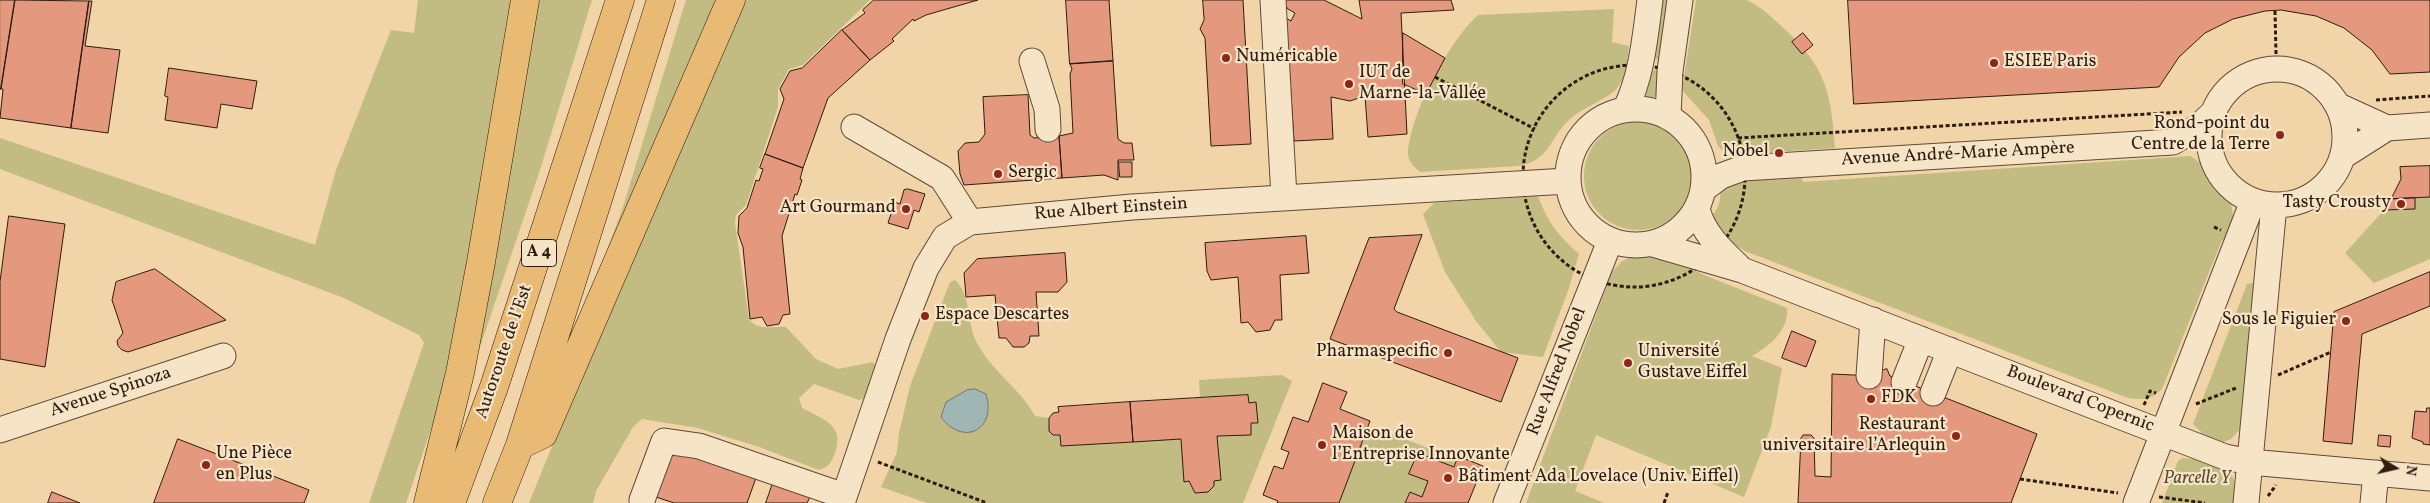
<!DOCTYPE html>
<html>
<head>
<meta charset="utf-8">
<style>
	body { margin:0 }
	#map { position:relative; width:2430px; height:503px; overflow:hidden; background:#f1d5a9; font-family:Vollkorn,serif }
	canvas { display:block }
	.north { position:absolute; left:2370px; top:443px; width:50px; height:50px; -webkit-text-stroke:4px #f6e4c7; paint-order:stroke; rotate:99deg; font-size:14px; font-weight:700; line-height:20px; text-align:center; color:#2e1c10 }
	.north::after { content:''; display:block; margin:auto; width:18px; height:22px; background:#2e1c10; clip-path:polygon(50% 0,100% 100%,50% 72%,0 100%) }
</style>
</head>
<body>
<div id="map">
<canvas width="2430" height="503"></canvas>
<div class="north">N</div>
</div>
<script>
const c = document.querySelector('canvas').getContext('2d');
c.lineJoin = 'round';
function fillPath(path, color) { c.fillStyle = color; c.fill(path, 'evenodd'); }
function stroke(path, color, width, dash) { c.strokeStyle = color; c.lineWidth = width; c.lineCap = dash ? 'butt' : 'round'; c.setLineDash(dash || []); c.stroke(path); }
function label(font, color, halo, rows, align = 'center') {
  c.font = font + ' Vollkorn,serif'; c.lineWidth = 4.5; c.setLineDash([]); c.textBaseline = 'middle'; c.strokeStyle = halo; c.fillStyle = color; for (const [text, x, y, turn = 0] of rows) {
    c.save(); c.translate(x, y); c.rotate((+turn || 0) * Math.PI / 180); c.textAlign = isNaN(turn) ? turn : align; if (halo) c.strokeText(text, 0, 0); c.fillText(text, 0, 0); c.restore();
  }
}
const green = new Path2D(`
	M418,0H511L482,179L453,335L437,411L406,503H369L424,343L419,335L344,298L0,169V138L315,245L336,170L391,30L414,33Z
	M534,0H592L540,170L479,350L475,353Z
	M686,0H718L609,251L607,250L623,207Z
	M742,0H870L803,65L789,69L778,89V107L746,205L736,215L735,223L749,319C757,331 773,326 786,327L816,359L838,369L873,362L876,366L864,398L859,400L814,384L799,398L802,408C823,419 845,425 835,453C831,463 829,467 819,470L759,447L698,428L642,419L633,427L596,491L593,503H529L604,318Z
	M1657,0H1672L1664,61L1649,57Z
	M1696,0C1709,0 1734,0 1746,0C1756,3 1769,15 1777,22C1824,64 1831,87 1835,148L1727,155L1718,146L1709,120L1682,90Z
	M1614,9L1612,42L1629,46C1627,60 1627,75 1618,87C1609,99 1583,107 1570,119C1549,138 1550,161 1518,166L1420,172C1414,167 1408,161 1408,153C1410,114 1449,41 1478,15Z
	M1647,69L1662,71L1657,95L1651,99L1643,95Z
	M1584 176a54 54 0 1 1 108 0a54 54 0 1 1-108 0Z
	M2190,156C2209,167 2234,194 2233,219C2233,227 2229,235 2228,242L2222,240L2162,389C2152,400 2141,400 2128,398L1745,251L1729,242L1710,218C1719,209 1721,201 1720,189L1732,180L1802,176L1803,182Z
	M1538,196C1548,223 1558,235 1579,254L1568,291L1543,357L1501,352L1476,321L1445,272L1423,214L1434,203Z
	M2430,197V259L2374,283L2345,253L2384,210L2415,209V198Z
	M1637,254L1666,256L1704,275L1787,308C1789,330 1770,346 1752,356L1782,368L1771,427L1744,497L1596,435L1575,491L1604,503H1526L1612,272L1622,261Z
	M955,280C971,294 967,323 976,341C990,370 1020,388 1035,416L1049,418V431L1053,435L1181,439L1184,482L1189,481L1195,493H1205L1214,486V481L1220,480L1217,436L1251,434V423L1256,402L1249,403L1248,395L1200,398L1199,380L1282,375L1292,381L1243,503H927L881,487L897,452L899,433L910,386L950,282Z
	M2252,283L2255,285L2241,428L2231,439L2219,444L2200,437L2201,432L2193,424L2247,284Z
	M1367,428L1391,437L1393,434L1457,460L1454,467L1418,453L1410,474L1428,481L1422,497L1410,492L1405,503H1339Z
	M2193,454C2226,468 2237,464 2235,503H2162L2178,461L2183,458L2192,459Z`);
const water = new Path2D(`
	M975,389L986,394C997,430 963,447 941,417L946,402L967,390Z`);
const building = new Path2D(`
	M0,0H15L1,89H0Z
	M15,0L89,1L71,128L0,118L3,89H1Z
	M874,0H978L926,15L914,21L913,19L892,39L894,41L870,60L842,30L865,13L863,10Z
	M1066,0H1109L1113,61L1070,64Z
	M1203,0H1243L1251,144L1211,146L1205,38L1200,29L1204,20Z
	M1283,0H1324L1362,19L1359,0H1451L1454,10L1401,13L1407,134L1368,137L1365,96L1350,101L1331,97L1333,139L1294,141L1286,18L1291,21L1295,13L1288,9Z
	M1848,0H2430V72L2390,74L2372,50L2344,28L2316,16L2281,10L2265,11L2233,19L2205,33L2179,57L2159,87L1854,104Z
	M89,1H92L85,46L120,50L108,133L71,128Z
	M842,30L870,60L828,98L803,168L765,154L784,99L780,89L790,71L802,68Z
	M1403,33L1445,58L1426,94L1403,84Z
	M1803,33L1813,45L1802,54L1792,42Z
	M1113,61L1118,139L1124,143H1132L1134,160H1118V180L1104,175L1062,178L1059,136L1073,133L1070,74L1072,69L1070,64Z
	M169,68L257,81L252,109L221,104L217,128L165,120L168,97L165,96Z
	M1028,95L1030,135L1034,138L1059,136L1062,178L964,185L960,174L958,151L965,143L979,142L985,134L983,97Z
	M765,154L803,168L800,179L802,180L797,195L795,194L782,236L790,314L783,315L779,324L767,326L762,317L750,319L743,247L738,233L739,216L747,208L756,180L759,181L763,169L760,168Z
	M1119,162H1132V177H1120Z
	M2430,166V197L2391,199L2401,179L2400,167Z
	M908,189L925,194L919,212L914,210L908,229L888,223L895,202L900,204L904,190Z
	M2415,198V209L2384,210L2391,199Z
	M9,216L65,224L45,367L0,359V282Z
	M1422,235L1394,309L1397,312L1518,358L1501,402L1330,339L1369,238Z
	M1306,236L1309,273L1280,275L1282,320H1275L1270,330L1256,332L1248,322L1241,323L1238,277L1211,280L1207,271L1205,243Z
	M1065,253L1067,282L1058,292H1036L1039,336H1030L1029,343L1024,347H1013L1006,338H999L995,295L966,297L964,273L977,259Z
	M155,269L226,320L128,352L122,350L118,346L117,341L123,333L112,300L116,282Z
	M2430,272V306L2362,334L2352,444L2323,441L2334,312Z
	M1792,331L1816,341L1806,367L1782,358Z
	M1887,369L1890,376L2037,434L2011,503H1798L1801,438L1803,435H1811L1814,438L1815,476L1831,477L1832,374L1875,376L1883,370Z
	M1323,383L1347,392L1340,409L1370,421L1339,503H1277L1278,501L1263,495L1274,466L1283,469L1289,452L1281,449L1293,417L1308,422Z
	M1248,395L1249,403L1256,402L1258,423H1251V435L1217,436L1221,480L1214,481V486L1208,492L1195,493L1189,481L1184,482L1181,439L1133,442L1130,402Z
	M1130,402L1133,442L1061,446L1060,435H1053L1049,431V418L1053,413L1059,412L1058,407Z
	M2427,408H2430V445L2423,444V442L2412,438L2415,411L2426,412Z
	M2379,435L2391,436L2390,447L2378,446Z
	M178,439L309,490L304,503H154Z
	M674,446L757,475L747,503H674L656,497Z
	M1418,453L1454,467L1458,456L1483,466L1468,503H1405L1410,492L1422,497L1428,481L1409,474Z
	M773,483L810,497L807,503H766Z
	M52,492L80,503H48Z`);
const path = new Path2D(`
	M2275,11L2276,54
	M1523 176a111 111 0 1 1 222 0a111 111 0 1 1-222 0Z
	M1435,77L1535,129
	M2376,100L2430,96
	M1738,138L2182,112
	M2214,227L2221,230
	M2278,375L2331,352
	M2196,404L2236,388
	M2144,405L2150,391L2156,393
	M878,462L987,503
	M2020,479L2118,493
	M2268,496L2276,485
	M2159,497L2205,503
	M1664,503L1668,492`);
const minor = new Path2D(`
	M1273,0L1284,197
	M1032,61L1047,109L1048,129
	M2209 137a68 68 0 1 1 136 0a68 68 0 1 1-136 0Z
	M2339,106L2387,128
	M1568 177a68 68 0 1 1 136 0a68 68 0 1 1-136 0Z
	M1625,110C1642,76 1645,37 1650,0
	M1668,117L1670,71L1680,0
	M854,127L942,178L970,222
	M2343,156L2387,128L2430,125
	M1705,188L1721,176L1743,168L2173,142L2198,127L2213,113
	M1697,208C1702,232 1721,250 1738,266
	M1653,244L1742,270L2225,457L2250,462L2430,478
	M1869,376L1873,320
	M1904,382L1921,339
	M1933,393L1950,350
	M0,430L223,356
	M642,500L664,441L699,446L844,496
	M842,503L898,339L926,268L945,237L970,222L1132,207L1567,181
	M1506,503L1610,241
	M2136,503L2253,201
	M2246,503L2274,205
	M2373,503L2376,473`);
const highway = new Path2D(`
	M520,445L543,434L731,0
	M428,503L460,373L481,262L525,0
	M451,503L494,387L620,0
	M497,503L520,445L661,0`);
const markers = [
	[1226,58,5,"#8f2418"],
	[1994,63,5,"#8f2418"],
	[1349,84,5,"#8f2418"],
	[2280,135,5,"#8f2418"],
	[1779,153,5,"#8f2418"],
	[998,174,5,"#8f2418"],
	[2401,204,5,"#8f2418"],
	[906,209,5,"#8f2418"],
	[925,316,5,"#8f2418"],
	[2346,321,5,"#8f2418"],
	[1448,353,5,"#8f2418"],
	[1628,363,5,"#8f2418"],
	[1871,399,5,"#8f2418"],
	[1956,436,5,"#8f2418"],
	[1322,445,5,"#8f2418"],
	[206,465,5,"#8f2418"],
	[1448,478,5,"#8f2418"]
];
const shields = [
	[539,253,35]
];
const shieldNames = [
	["A 4",539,253]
];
const poiNames = [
	["Numéricable",1236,58],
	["ESIEE Paris",2004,63],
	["IUT de",1359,74],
	["Marne-la-Vallée",1359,95],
	["Rond-point du",2270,125,"right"],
	["Centre de la Terre",2270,146,"right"],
	["Nobel",1769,153,"right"],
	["Sergic",1008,174],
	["Tasty Crousty",2391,204,"right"],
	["Art Gourmand",896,209,"right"],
	["Espace Descartes",935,316],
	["Sous le Figuier",2336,321,"right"],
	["Pharmaspecific",1438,353,"right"],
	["Université",1638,353],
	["Gustave Eiffel",1638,374],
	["FDK",1881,399],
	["Restaurant",1946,426,"right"],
	["universitaire l’Arlequin",1946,447,"right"],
	["Maison de",1332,435],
	["l’Entreprise Innovante",1332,456],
	["Une Pièce",216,455],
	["en Plus",216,476],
	["Bâtiment Ada Lovelace (Univ. Eiffel)",1458,478]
];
const streetNames = [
	["Avenue André-Marie Ampère",1958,155,-3],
	["Rue Albert Einstein",1111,210,-4],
	["Autoroute de l’Est",505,352,-71],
	["Rue Alfred Nobel",1558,372,-69],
	["Avenue Spinoza",111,393,-18],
	["Boulevard Copernic",2080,400,21]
];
const parkNames = [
	["Parcelle Y",2197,480]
];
fillPath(green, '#c2bb82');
fillPath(water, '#9fb6b4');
stroke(water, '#727872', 1);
fillPath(building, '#e4997f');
stroke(building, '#2e1c10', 1);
stroke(minor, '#5f4a36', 27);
stroke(highway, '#2e1c10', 29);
stroke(path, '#2e1c10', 3, [4, 2.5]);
stroke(minor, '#f6e4c7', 25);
stroke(highway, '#e8ba74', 28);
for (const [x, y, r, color] of markers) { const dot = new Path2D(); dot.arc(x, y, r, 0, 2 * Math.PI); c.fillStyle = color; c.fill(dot); stroke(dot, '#f6e4c7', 2); }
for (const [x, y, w] of shields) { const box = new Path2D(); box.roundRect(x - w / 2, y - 13.5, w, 27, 4); c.fillStyle = '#f6e4c7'; c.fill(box); stroke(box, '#2e1c10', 1); }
label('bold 16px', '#2e1c10', null, shieldNames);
label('18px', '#2e1c10', '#f6e4c7', poiNames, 'left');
label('18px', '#2e1c10', '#f6e4c7', streetNames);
label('italic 18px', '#5a4c32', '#f6e4c7', parkNames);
</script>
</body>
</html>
